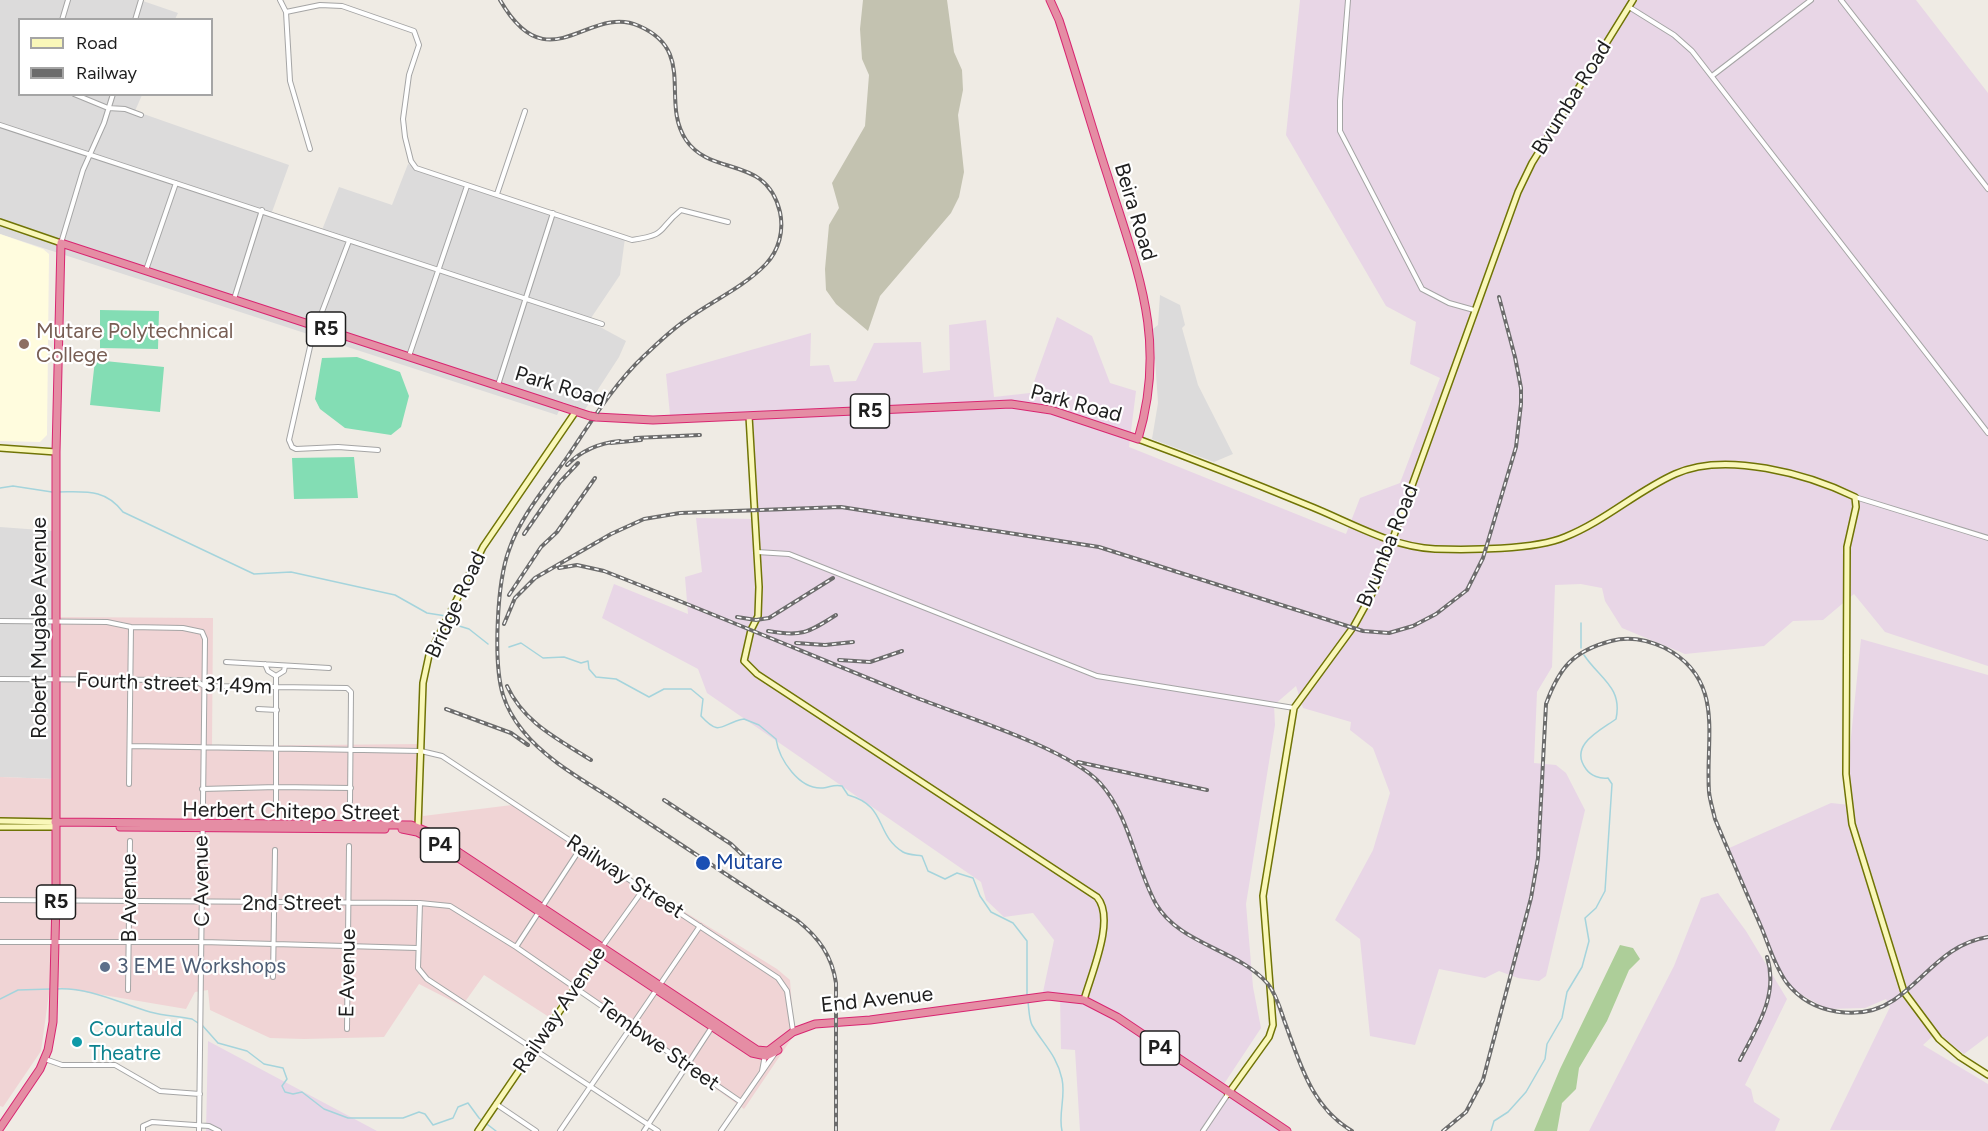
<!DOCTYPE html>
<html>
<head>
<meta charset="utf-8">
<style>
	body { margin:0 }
	#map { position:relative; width:1988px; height:1131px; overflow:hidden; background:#efebe4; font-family:Figtree,sans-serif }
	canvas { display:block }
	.legend { position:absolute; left:18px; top:18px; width:195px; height:78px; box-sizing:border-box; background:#fff; border:2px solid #a5a5a5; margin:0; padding:8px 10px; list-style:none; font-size:18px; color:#1e1e1e }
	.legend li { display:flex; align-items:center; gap:12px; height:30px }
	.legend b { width:30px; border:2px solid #a5a5a5 }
</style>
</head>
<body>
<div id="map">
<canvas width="1988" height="1131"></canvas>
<ul class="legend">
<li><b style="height:8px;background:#f9f7b9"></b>Road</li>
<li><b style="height:8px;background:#6c6c6c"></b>Railway</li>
</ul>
</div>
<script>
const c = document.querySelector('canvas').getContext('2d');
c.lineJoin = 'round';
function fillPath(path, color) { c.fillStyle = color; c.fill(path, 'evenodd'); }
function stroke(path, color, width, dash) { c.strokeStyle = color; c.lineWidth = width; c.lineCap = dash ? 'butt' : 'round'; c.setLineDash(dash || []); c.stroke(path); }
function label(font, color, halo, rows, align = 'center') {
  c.font = font + ' Figtree,sans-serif'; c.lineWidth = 4.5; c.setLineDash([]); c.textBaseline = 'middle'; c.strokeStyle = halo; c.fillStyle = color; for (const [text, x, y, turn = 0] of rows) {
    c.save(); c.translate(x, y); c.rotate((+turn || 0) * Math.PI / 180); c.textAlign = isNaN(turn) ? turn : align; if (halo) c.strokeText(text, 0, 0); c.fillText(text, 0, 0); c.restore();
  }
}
const residential = new Path2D(`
	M0,0H140L178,13L175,19L20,20V94L142,95L135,111L289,165L272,212L322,230L339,187L392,205L408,164L625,238L620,275L589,321L626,341L619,357L584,411L563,402L557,415L0,234Z
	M1160,295L1180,305L1185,325L1182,328L1198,385L1233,454L1214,462L1152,439L1158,403L1153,329L1158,325Z
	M0,527L54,531V779L0,777Z`);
const commercial = new Path2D(`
	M54,617L213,618L212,746L422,744L423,816L512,805L777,969L790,980L794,1035L744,1109L572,986L549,1017L484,975L462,1006L419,984L384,1037L304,1039L270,1038L210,1010L208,990L195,992L186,1009L50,986L41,1051L3,1107L0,1106V777L54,779Z`);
const industrial = new Path2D(`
	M1300,0H1916L1988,93V666L1885,632L1854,594L1823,620L1793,621L1764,646L1685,654L1622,628L1605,601L1602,588L1581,584L1555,585L1552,667L1537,692L1534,763L1556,765L1566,773L1585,810L1546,976L1539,981L1518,978L1499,971L1485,978L1439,969L1415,1045L1370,1036L1360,939L1335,920L1373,850L1390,793L1373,748L1350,730L1351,722L1303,708L1296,686L1274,705L1275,725L1246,904L1253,987L1261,1028L1222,1087L1279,1131H1080L1075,1050L1061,1049L1060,995L1043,992L1054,940L1033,913L1004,917L986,900L981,882L707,693L698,669L602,618L614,584L688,614L685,577L702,572L696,518L753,519L747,414L670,415L666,374L811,333L810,366L829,365L834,382L856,381L874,343L921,342L923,373L950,370L949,325L986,320L994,397L1030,393L1057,317L1092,336L1110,383L1136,391L1129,447L1346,534L1360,498L1400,483L1440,378L1410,364L1416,322L1386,306L1286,135Z
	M1861,639L1988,675V1036L1964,1054L1936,1033L1923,1045L1988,1084V1131L1830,1130L1890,1007L1886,999L1865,1008L1827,1009L1793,990L1783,977L1727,849L1831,803L1850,805L1847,776Z
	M1718,893L1746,931L1787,999L1745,1085L1751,1089L1754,1102L1780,1119L1775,1131H1589L1674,966L1701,898Z
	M208,1041L377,1131H206Z`);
const education = new Path2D(`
	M0,234L43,249L49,254L47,435L40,442L0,441Z`);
const construction = new Path2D(`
	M863,0H947L954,52L962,70L963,90L958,115L964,172L959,197L951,213L880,296L868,331L836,304L826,290L825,269L829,225L839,208L832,183L865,126L869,75L862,59L860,29Z`);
const forest = new Path2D(`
	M1620,945L1633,948L1640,959L1629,970L1607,1021L1579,1068L1576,1089L1562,1103L1557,1131H1534L1560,1069Z`);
const pitch = new Path2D(`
	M100,310L159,311L158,349L100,348Z
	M357,357L400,372L409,396L401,427L391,435L345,428L320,409L315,399L322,358Z
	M95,360L164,367L160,412L90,405Z
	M354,457L358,498L294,499L292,458Z`);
const stream = new Path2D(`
	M0,488L13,486L52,492
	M57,492C85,492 105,488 123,512L254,574L291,572L395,595L427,613L446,616
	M451,618L456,625L469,629L488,644
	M509,647L521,643L543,658L564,657L581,663L588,661L589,669L596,677L616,679L649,697L664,689H691L703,699L701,716C721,738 721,723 744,719L759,725L776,739C779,759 799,790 823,788C831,787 834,784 842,786L848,795C888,806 874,834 903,852C908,855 916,855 922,856L928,871L945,879L957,873L973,878L980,896L991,912L1013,923L1027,941V997
	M1581,648V623
	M56,989C90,987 119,1003 150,1012C164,1016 179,1016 192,1019L198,1023
	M0,999L18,990L51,989
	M1028,1002C1029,1009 1029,1019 1032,1025C1043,1044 1057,1055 1062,1079C1066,1097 1058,1114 1062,1131
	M202,1025L218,1043L247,1051L264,1064L283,1068L287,1079L282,1086L285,1092L293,1094L302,1092L324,1109L348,1118H403L419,1112L425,1114L433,1125L453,1118L458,1107L468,1103L479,1118L496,1131
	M1491,1131L1494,1121L1508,1112L1526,1092L1545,1059L1547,1044L1562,1018L1567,992L1582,967L1589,941L1585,918L1596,908L1605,891L1612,784L1608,778C1600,779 1591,776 1586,769C1568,745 1601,730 1616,719C1623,687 1599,678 1584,655`);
const street = new Path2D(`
	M280,0L286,12L290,81L310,149
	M1348,0L1340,101V131L1422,289L1449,303L1474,310
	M1841,0L1988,189
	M1629,7L1674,35L1692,51L1988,433
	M286,12L320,5L342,6L414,31L419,45L409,75L403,119L405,137L411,161L416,168L632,240C670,234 656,230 681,210L728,222
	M62,20L68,0
	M135,20L141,0
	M1712,76L1811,0
	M74,94L108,108L125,109L141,115
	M0,125L602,324
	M497,194L525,111
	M349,241L312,338L289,440L292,447L296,449L338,447L378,450
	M61,243L83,170L104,123L113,94
	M146,270L176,183
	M234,299L262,210
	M409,356L467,186
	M498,385L553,213
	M1855,497L1988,538
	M757,552L789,554L1097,676L1294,708
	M0,621L107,622L131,627L183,628L202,632L205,639L199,1131
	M226,662L329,668
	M265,664L268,671L276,676L284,671L285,666
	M0,679L180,680L196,681L204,686L347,688L351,692L350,802
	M258,709L277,710
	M131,746L421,751L442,756L778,978L787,991L793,1031
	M129,784L131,627
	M202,789L277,787L351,788
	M276,804V676
	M0,900L420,903L450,906L516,947L741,1102
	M420,903L418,968L427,979L658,1131
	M0,942H203L417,948
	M516,947L580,849
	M602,947L643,890
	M273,977L275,850
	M128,990L130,841
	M347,1029L349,846
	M45,1059L62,1065H115L160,1091L200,1094
	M762,1071L765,1055
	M496,1104L536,1131
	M143,1131V1126L152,1122L209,1126L219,1131
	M560,1131L700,926
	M644,1131L712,1027
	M721,1131L775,1053
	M1203,1131L1228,1094`);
const secondary = new Path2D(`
	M0,222L61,243
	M749,416L759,587L758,616L751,630L744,661L757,674L1097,897C1116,919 1091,974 1084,1000
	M1138,439C1195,460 1251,482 1307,505C1348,521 1390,547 1435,549C1468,550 1535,550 1565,537C1605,521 1637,491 1675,474C1725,451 1808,474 1855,497L1856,507L1847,547L1846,774L1852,824L1904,992L1939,1039L1960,1057L1988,1075
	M0,448L56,452
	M0,821L55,822
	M0,827H55
	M418,827L423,683L429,655L483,547L576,411
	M1228,1094L1269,1037L1273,1025L1263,896L1294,708L1354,626L1375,588L1518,192L1532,163L1633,0
	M478,1131L602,949`);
const highway = new Path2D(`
	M596,417L653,420L1011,404L1051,410L1138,439C1168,339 1137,271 1108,177C1091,125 1076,72 1059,20L1050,0
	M55,822L411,825L428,832L757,1050L768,1051L793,1032L815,1024L870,1020L1048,996L1084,1000L1117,1017L1287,1131
	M120,827L385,829
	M402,829L417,832L434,841
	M445,849L752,1053L766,1056L778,1050
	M0,1128L40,1069L48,1050L53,1022L56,900V452L61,243L590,416`);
const rail = new Path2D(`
	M500,0C549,85 588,3 639,26C697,51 660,101 686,140C712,178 766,154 780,212C784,231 779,250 766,264C744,287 712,301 686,320C671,330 657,344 644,356C614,384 591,422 568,456C547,486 521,515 509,550C497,582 493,662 503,695C507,708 514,720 523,731C547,761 585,781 617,802C677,842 737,882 798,921C819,938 832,956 836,983V1131
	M635,438L700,435
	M611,443L641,440
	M567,465C582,450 599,443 620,441
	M524,534L560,482L578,463
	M559,568L577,565L604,571C709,612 813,656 917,698C963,716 1069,749 1100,783C1130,816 1135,866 1156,904C1180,945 1238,949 1268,984C1276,994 1280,1008 1284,1020C1300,1063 1311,1107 1352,1131
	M509,595L541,547L557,532L595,478
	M737,617L756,620L769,618L833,578
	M504,624L515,598L535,578L611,534L644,519L680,513L841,507L1099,547L1363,631L1389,633L1413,626L1436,614L1467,590L1483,558L1516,447L1521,404V388L1515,357L1499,297
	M768,631C801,637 808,633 836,615
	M796,643L825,645L853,642
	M839,660L870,662L902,651
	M507,686C524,723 558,739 591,760
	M446,709L511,733L528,745
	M1078,762L1207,790
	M664,800L731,844L751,863
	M1740,1060C1757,1027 1779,995 1767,957
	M1443,1131L1466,1112L1483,1080L1531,898L1538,858L1546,704C1559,668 1573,651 1611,641C1629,636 1648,640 1665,648C1726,680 1705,737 1709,792C1710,801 1713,810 1715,819C1730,855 1746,892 1762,929C1769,946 1775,967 1787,983C1812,1015 1861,1022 1894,1000C1927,977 1945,944 1988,937`);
const highwayBridge = new Path2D(`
	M590,416L596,417`);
const markers = [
	[24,344,6,"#8d6e63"],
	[703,863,8,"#1a4fb4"],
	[105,967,6,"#5c6f8a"],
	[77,1042,6,"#0f9aa8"]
];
const shields = [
	[326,329,39],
	[870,411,39],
	[440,845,39],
	[56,902,39],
	[1160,1048,39]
];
const shieldNames = [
	["R5",326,329],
	["R5",870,411],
	["P4",440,845],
	["R5",56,902],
	["P4",1160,1048]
];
const streetNames = [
	["Bvumba Road",1572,98,-58],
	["Beira Road",1135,212,73],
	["Park Road",560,387,17],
	["Park Road",1076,404,15],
	["Bvumba Road",1388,546,-68],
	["Bridge Road",456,605,-65],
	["Robert Mugabe Avenue",40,628,-90],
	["Fourth street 31,49m",174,684,2],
	["Herbert Chitepo Street",291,812,1],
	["Railway Street",625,877,33],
	["C Avenue",202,881,-91],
	["B Avenue",130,898,-90],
	["2nd Street",292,904],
	["E Avenue",348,973,-89],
	["End Avenue",877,1000,-6],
	["Railway Avenue",560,1010,-56],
	["Tembwe Street",658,1045,35]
];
const educationNames = [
	["Mutare Polytechnical",36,332],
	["College",36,356]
];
const transitNames = [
	["Mutare",716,863]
];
const serviceNames = [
	["3 EME Workshops",117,967]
];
const cultureNames = [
	["Courtauld",89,1030],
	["Theatre",89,1054]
];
fillPath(residential, '#dcdbdb');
fillPath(commercial, '#f0d4d5');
fillPath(industrial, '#e8d6e6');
fillPath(education, '#fffcde');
fillPath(construction, '#c3c2b0');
fillPath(forest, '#adce99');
fillPath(pitch, '#83ddb4');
stroke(stream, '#a5d4dc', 1.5);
stroke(street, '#a5a5a5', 6);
stroke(secondary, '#707406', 8);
stroke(highway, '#d82671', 9);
stroke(street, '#fff', 4);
stroke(secondary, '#f9f7b9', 5);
stroke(highway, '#e58da4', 7);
stroke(rail, '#6c6c6c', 4);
stroke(rail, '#fff', 1.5, [4.5]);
stroke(highwayBridge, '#d82671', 9, []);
stroke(highwayBridge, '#e58da4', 7);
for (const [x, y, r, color] of markers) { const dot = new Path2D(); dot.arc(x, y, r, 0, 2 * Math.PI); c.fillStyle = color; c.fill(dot); stroke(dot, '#fff', 2); }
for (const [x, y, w] of shields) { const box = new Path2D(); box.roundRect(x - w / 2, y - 17, w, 34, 4.5); c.fillStyle = '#fff'; c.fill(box); stroke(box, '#1e1e1e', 1.5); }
label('bold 20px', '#1e1e1e', null, shieldNames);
label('21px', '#1e1e1e', '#fff', streetNames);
label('21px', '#785e54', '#fff', educationNames, 'left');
label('21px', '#164399', '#fff', transitNames, 'left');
label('21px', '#4e5e75', '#fff', serviceNames, 'left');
label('21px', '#0d838f', '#fff', cultureNames, 'left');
</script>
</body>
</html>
